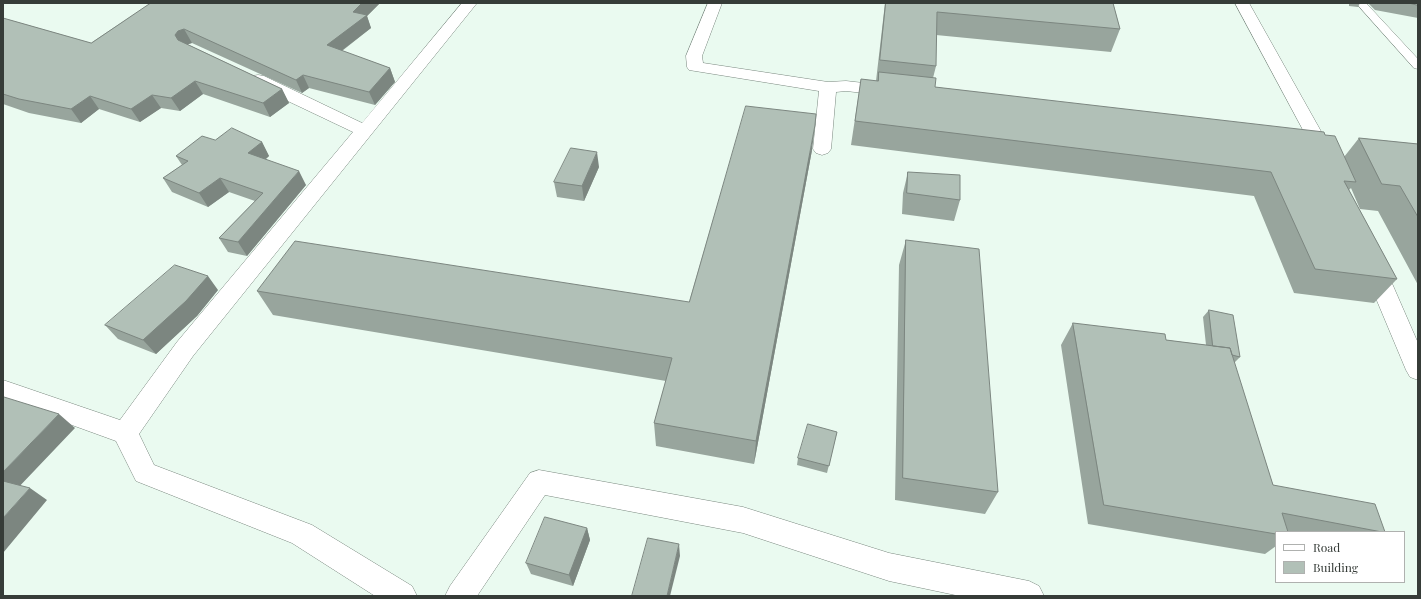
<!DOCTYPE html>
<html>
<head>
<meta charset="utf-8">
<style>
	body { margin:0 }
	#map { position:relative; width:1421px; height:599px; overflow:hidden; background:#eafaf0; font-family:"Playfair Display",serif }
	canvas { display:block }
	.frame { position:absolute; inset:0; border:4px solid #363c38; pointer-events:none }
	.legend { position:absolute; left:1275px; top:531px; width:130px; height:52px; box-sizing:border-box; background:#fff; border:1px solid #afb1af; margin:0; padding:5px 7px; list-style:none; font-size:12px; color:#363c38 }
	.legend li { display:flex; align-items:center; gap:8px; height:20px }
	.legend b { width:20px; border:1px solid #afb1af }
</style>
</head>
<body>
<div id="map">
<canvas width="1421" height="599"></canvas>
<div class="frame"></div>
<ul class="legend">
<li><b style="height:5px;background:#fff"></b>Road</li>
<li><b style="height:11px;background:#b1c0b7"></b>Building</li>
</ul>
</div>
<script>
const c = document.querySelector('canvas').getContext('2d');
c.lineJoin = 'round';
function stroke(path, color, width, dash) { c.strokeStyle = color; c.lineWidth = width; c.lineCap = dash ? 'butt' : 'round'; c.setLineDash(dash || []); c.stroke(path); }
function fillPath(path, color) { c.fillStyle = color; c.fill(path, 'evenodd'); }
const service = new Path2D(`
	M1356,3H1366L1418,59V69L1414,68Z`);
const minor = new Path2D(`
	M462,3H477L193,356L139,434L154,465L312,525L412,586L417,596H375L292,543L136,481L116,441L3,400V380L120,420L177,342L353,132L252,84L250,80L252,76L258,75L264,76L362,123Z
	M708,3H722L702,56L703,63L828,82L846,81L890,86L896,87L898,91L896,95L890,96L846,91L836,92L831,149L828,153L822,155L816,153L813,149L819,91L689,70L687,67L686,56Z
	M1235,3H1249L1336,158L1334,162L1327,164L1320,162L1318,158Z
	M1373,257L1380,260L1384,265L1418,343V380L1410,377L1406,370L1362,265L1366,260Z
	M539,470L743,507L889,553L1029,581L1039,586L1044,596H960L889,581L743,533L545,495L477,596H445L450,586L530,473Z`);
const wall = new Path2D(`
	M151,3H380L367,16L371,28L342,51L390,68L395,82L375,105L309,88L302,93L192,43L187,44L282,89L289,103L270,117L203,94L180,111L161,108L140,122L99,109L81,123L29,113L3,104V18L91,43Z
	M885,3H1113L1120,29L1111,52L936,35V66L933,78L935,87L1325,135L1344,157L1359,138L1418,144V285L1378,211L1360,209L1351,188L1349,190L1397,279L1374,303L1294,293L1254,196L851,145L861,79L876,81Z
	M1349,3H1360L1358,7L1349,6Z
	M1368,3H1418V18L1375,10Z
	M262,142L269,156L266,159L306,185L247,256L228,252L219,238L255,201L229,192L208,207L172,192L163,178L182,165L176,156Z
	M812,150L754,464L656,446L654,423L666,381L273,315L257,291L689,302Z
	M599,167L584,201L557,197L554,182Z
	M908,172L960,200L954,221L902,214L903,193Z
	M906,240L998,492L985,514L895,500L899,265Z
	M218,290L197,316L156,354L118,339L105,325Z
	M1209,310L1240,357L1234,363L1273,485L1385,532H1276V546L1265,554L1088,524L1061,345L1073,323L1166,340L1206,345L1203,317Z
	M837,432L827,473L797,465L798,458Z
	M587,528L590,540L573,586L531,574L526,563Z`);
const shadedWall = new Path2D(`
	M362,3H380L367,16L371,28L332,58L327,45L353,12Z
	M184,29L192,43L186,45L185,53L175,35L178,31Z
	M390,68L395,82L375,105L369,92Z
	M303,75L309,88L302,93L296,80Z
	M195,81L203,94L180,111L171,98Z
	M282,89L289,103L270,117L263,103Z
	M152,95L161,108L140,122L131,109Z
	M90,96L99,109L81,123L71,109Z
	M815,125L812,150L754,464L756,441Z
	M262,142L269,156L256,167L248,153Z
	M597,152L599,167L584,201L582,186Z
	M299,171L306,185L247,256L238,242Z
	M220,178L229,192L208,207L199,193Z
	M208,276L218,290L197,316L156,354L143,340Z
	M59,414L75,428L15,491L3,482V472Z
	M30,488L47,500L3,553V518Z
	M587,528L590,540L573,586L569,575Z
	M679,544L680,556L670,596H667Z`);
const building = new Path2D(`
	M151,3H362L353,12L367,15L327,45L390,68L369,92L303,75L296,80L184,29L178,31L175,35L178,40L282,89L263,103L195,81L171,98L152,95L131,109L90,96L71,109L19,99L3,94V18L91,43Z
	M886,3H1113L1120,29L937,12L936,66L880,60Z
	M1409,3H1418V5Z
	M879,72L936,78L935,87L1324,132L1325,135L1335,136L1356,182L1344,181L1397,279L1315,269L1271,172L855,121L861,79L878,81Z
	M746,106L816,114L815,125L756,441L654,423L672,358L257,291L295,241L689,302Z
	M232,128L262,142L248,153L299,171L238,242L219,238L263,193L220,178L199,193L163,178L188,161L176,156L202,136L215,140Z
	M1359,138L1418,144V217L1400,186L1382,184Z
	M571,148L597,152L582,186L554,182Z
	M908,172L960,175V200L907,193Z
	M906,240L979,249L998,492L903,478Z
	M175,265L208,276L186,301L143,340L105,325Z
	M1209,310L1233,315L1240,357L1232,355L1230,348L1213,346Z
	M1073,323L1165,334L1166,340L1230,348L1273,485L1375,504L1385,532H1382L1282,513L1288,532H1276V534L1104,505Z
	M3,397H4L59,414L3,472Z
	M808,424L837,432L829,466L798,458Z
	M3,481L30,488L3,518Z
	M545,517L587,528L569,575L526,563Z
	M648,538L679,544L667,596H632Z`);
stroke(service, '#7a887f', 1);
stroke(minor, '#7a887f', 1);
fillPath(service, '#fff');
fillPath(minor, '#fff');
fillPath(wall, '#98a59d');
fillPath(shadedWall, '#7c8680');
fillPath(building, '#b1c0b7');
stroke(building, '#7c8680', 1);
</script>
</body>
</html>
